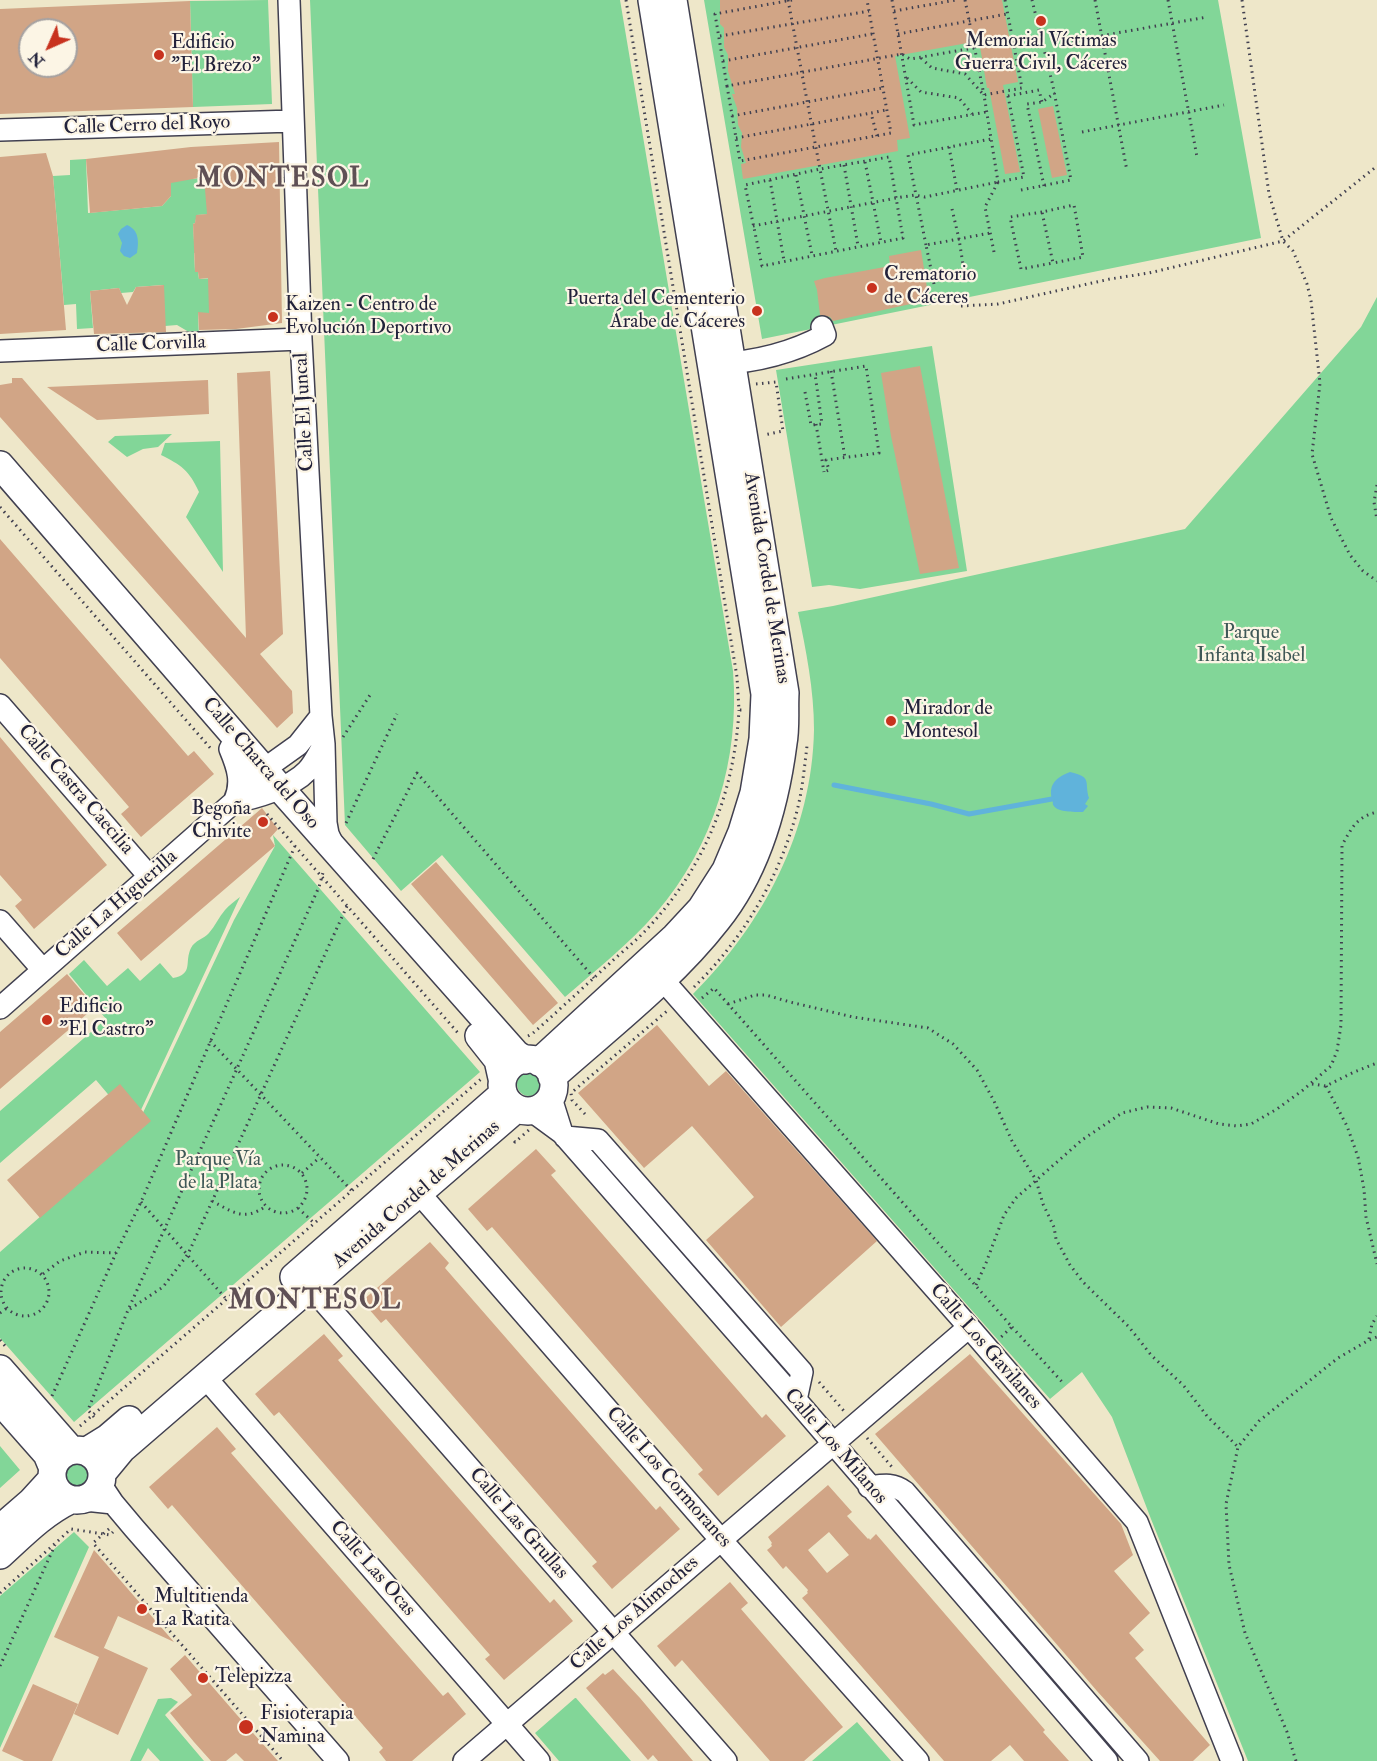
<!DOCTYPE html>
<html>
<head>
<meta charset="utf-8">
<style>
  body { margin:0 }
  #map { position:relative; width:1377px; height:1761px; overflow:hidden; background:#eee7c9; font-family:"IM FELL Double Pica",serif }
  canvas { display:block }
  .north { position:absolute; left:18px; top:18px; width:60px; height:60px; box-sizing:border-box; background:#fcf5e5; border:2px solid #a5a1a1; border-radius:50%; rotate:225deg; font-size:16px; font-weight:700; line-height:24px; text-align:center; color:#22223b }
  .north::after { content:''; display:block; margin:auto; width:21px; height:27px; background:#c8321e; clip-path:polygon(50% 0,100% 100%,50% 72%,0 100%) }
</style>
</head>
<body>
<div id="map">
<canvas width="1377" height="1761"></canvas>
<div class="north">N</div>
</div>
<script>
const g = document.querySelector('canvas').getContext('2d');
g.lineJoin = 'round';
function fill(path, color) {
  g.fillStyle = color;
  g.fill(path, 'evenodd');
}
function strokePath(path, color, width, dash) {
  g.strokeStyle = color;
  g.lineWidth = width;
  g.lineCap = dash ? 'butt' : 'round';
  g.setLineDash(dash || []);
  g.stroke(path);
}
function label(font, color, halo, rows, align = 'center') {
  g.font = font + ' "IM FELL Double Pica",serif';
  g.lineWidth = 4.5;
  g.setLineDash([]);
  g.textBaseline = 'middle';
  g.strokeStyle = halo;
  g.fillStyle = color;
  for (const [text, x, y, turn = 0] of rows) {
    g.save();
    g.translate(x, y);
    g.rotate((+turn || 0) * Math.PI / 180);
    g.textAlign = isNaN(turn) ? turn : align;
    if (halo) g.strokeText(text, 0, 0);
    g.fillText(text, 0, 0);
    g.restore();
  }
}
const green = new Path2D(`
  M268,0L272,104L193,107L190,1Z
  M310,0H620L733,671C740,759 714,846 656,913C629,944 596,970 565,997L442,855L401,891L345,825Z
  M704,0H1218L1261,238L762,339Z
  M86,159L88,213L162,206L171,196L170,176L178,174L193,179L204,177L211,214L197,215L195,223L193,224L194,241L201,253H194L195,271L198,272L199,279L214,278L209,313H198L199,338L177,325L165,326L163,285L136,287L133,292L121,293L119,288L90,291L93,328L77,329L76,304L64,305L53,176L70,175V160Z
  M1377,297V1761H1248L1151,1519L1112,1417L1082,1372L1050,1399L693,994C764,923 812,831 814,730C814,690 806,650 798,612L833,606L1185,529L1361,327Z
  M932,346L967,571L860,589L829,585L812,587L776,370Z
  M172,434L158,447L143,449L127,457L108,442L115,436Z
  M220,441L223,572L186,517L199,492C189,470 181,465 161,455L165,443Z
  M273,835L480,1072L74,1422L0,1338V1252L132,1136L234,920L275,846Z
  M240,897L134,1125L96,1080L0,1163V1111L106,1019L69,974L84,960L107,986L128,968L140,981L160,963L173,978C194,974 184,962 191,948C195,940 204,939 209,933C215,926 219,917 225,910C229,905 235,901 240,897Z
  M517 1084a12 12 0 1 1 24 0a12 12 0 1 1-24 0Z
  M0,1446L20,1470L0,1488Z
  M63 1477a14 14 0 1 1 28 0a14 14 0 1 1-28 0Z
  M74,1532L89,1547L0,1748V1596Z
  M171,1698L178,1702L165,1715L204,1761H160L148,1748L141,1761H130L158,1699Z
  M575,1698H576L631,1761H559L535,1733Z
  M857,1722L891,1761H812Z`);
const water = new Path2D(`
  M127,225C139,230 139,241 137,253L130,258L124,256L120,251L122,243L118,234L121,229Z
  M1070,772C1093,777 1084,782 1089,798L1085,804L1088,806L1083,812C1077,812 1060,812 1056,808C1051,804 1054,804 1052,799C1048,784 1057,777 1070,772Z`);
const stream = new Path2D(`
  M834,785L931,804L969,814L1052,799`);
const building = new Path2D(`
  M720,0H1002L1018,82L1003,85L1020,172L1005,174L989,88H987L979,41L895,56L910,138L897,140L898,151L743,179L741,164L746,163L741,147L742,133L738,125L737,108L732,94H735L728,71V55L724,47V28L720,24Z
  M190,1L193,107L0,114V9ZM30,30H66V66H30Z
  M1053,106L1067,175L1052,178L1038,109Z
  M279,142L282,323L236,329L199,330L198,312L209,313L208,278L199,279L198,272H195L193,224L195,223L196,215L207,214L204,177L171,183V196L162,206L90,213L86,159L191,147Z
  M46,153L53,176L66,330L0,334V157Z
  M921,250L929,300L833,321L830,317L820,315L817,290L814,281L825,278L890,266L889,256Z
  M164,285L166,332L94,334L90,291L119,288L127,305L136,287Z
  M920,366L959,568L920,574L891,436L881,373Z
  M270,371L283,634L260,654L292,691L293,713L277,728L0,417V385L12,383V378H22L246,638L237,373Z
  M208,380L209,414L97,420L47,387Z
  M0,539L188,756L194,751L214,774L141,837L121,814L129,807L0,658Z
  M0,737L107,865L34,929L15,906L22,900L0,875Z
  M262,808L278,829L270,838L275,846L141,961L117,933Z
  M436,862L558,1003L533,1025L411,884Z
  M67,974L95,1007L0,1089V1032Z
  M657,1025L709,1086L726,1071L877,1241L781,1327L706,1240L754,1197L692,1126L644,1168L578,1093Z
  M120,1084L151,1121L40,1218L7,1180Z
  M536,1149L556,1171L551,1175L762,1418L766,1414L786,1436L718,1496L698,1474L703,1470L492,1227L487,1231L468,1209Z
  M430,1242L449,1263L445,1268L656,1510L660,1506L680,1529L612,1589L592,1566L597,1562L386,1319L381,1323L362,1301Z
  M324,1334L343,1356L338,1360L550,1603L554,1599L573,1621L504,1680L485,1659L490,1655L279,1412L274,1416L255,1394Z
  M970,1354L1121,1524L1133,1555L1114,1571L1150,1613L1129,1633L1144,1650L1135,1658L1210,1745L1193,1761H1160L1097,1691L875,1434Z
  M217,1427L236,1449L231,1453L443,1696L448,1692L466,1714L412,1761H386L379,1752L383,1748L172,1505L168,1509L149,1487Z
  M828,1485L852,1512L847,1516L868,1539L869,1538L870,1540L876,1534L1045,1730L1043,1732L1069,1761H1024L1010,1745L991,1761H944L802,1598L808,1593L807,1592L808,1590L786,1566L783,1569L767,1550L772,1546L771,1544L772,1543L768,1537ZM829,1532L849,1555L827,1573L808,1550Z
  M94,1550L174,1642L118,1616L103,1650L104,1648L148,1668L118,1735L74,1714L99,1657L54,1637Z
  M730,1582L748,1603L741,1609L843,1727L804,1761H770L682,1660L675,1667L657,1646Z
  M185,1655L237,1715L278,1761H244L236,1753L226,1761H211L194,1742L170,1713L192,1695L170,1669Z
  M613,1669L640,1698L693,1761H658L653,1755L648,1760L586,1688L603,1673L605,1675Z
  M33,1684L78,1704L52,1761H24L2,1751Z`);
const path = new Path2D(`
  M626,0L737,677L739,710H744
  M788,0L820,169L745,185L762,266L903,238L889,157L820,169L836,251
  M792,0L715,14L727,86L902,54L910,59L974,48
  M892,0L914,125L986,112
  M965,0L984,95
  M1005,0L1022,88L984,95L998,182L1024,177L1008,96
  M1095,0L1127,171
  M1168,0L1197,157
  M1242,0L1269,194L1283,241L1293,251L1307,284L1311,301L1320,383L1312,454L1331,518L1350,555L1363,571L1377,581
  M894,11L956,0
  M898,34L1007,14
  M720,36L869,11
  M1066,42L1207,17
  M921,58L932,68L965,74L982,93
  M723,61L872,34
  M907,78L921,92L959,98L972,114
  M727,86L740,161L891,133L867,0
  M1008,96L1039,90L1042,102
  M732,116L882,88
  M1082,132L1224,105
  M877,136L871,113L886,110
  M736,138L871,113
  M949,147L957,190
  M865,162L881,242
  M844,165L858,246
  M796,175L812,255
  M770,180L784,261
  M1044,186L1027,104L1042,102L1055,93
  M1021,190L1071,180L1053,86L1032,0
  M952,209L959,239L990,233
  M1042,212L1010,217L1021,269L1053,263L1042,212L1074,205L1083,257L1053,263
  M753,226L896,198L915,195L925,197L998,182
  M926,245L908,155L991,139
  M994,252L985,207L998,182
  M934,284L926,245L959,239L965,277
  M961,306L998,304L1110,279L1149,273L1283,241L1377,166
  M831,371L845,458
  M786,379L866,366L879,453L826,460L829,470L824,472
  M756,384L776,382L783,431L764,435
  M805,392L811,425L822,424L815,374
  M816,424L824,472
  M1377,485L1374,502L1377,520
  M0,507L212,750
  M343,737L370,695
  M267,814L458,1033
  M346,823L397,714
  M373,859L417,773L594,978
  M694,987C741,941 777,882 795,818C802,795 804,770 807,746
  M702,998L714,988L1012,1327L1001,1337
  M728,1004L755,995H766L790,1002L853,1017L928,1028L953,1044L977,1070L994,1101L1012,1141L1036,1180L1043,1204L1054,1227L1056,1239L1070,1265L1083,1282L1129,1327L1151,1355L1184,1386L1207,1416L1238,1447
  M528,1036L532,1034C558,1011 584,987 610,963C622,952 636,941 647,929C705,867 734,794 739,710
  M210,1041L352,1191
  M1312,1084L1326,1086L1354,1072L1377,1063
  M1326,1086L1347,1126L1358,1157L1364,1189L1366,1217L1377,1264
  M585,1114L572,1100L571,1093L667,1011
  M514,1141L515,1142L529,1130
  M259 1189a24 24 0 1 1 48 0a24 24 0 1 1-48 0Z
  M302,1173L320,1157
  M212,1201C233,1212 244,1222 266,1206
  M141,1202L227,1300
  M298,1208L314,1223
  M1 1292a24 24 0 1 1 48 0a24 24 0 1 1-48 0Z
  M43,1274L60,1261L85,1252L116,1253
  M976,1285L986,1263L1004,1215L1016,1198L1082,1140L1122,1113L1147,1107L1171,1108L1219,1124L1237,1126L1251,1124L1277,1109L1303,1090L1331,1066L1337,1051L1341,1025L1342,845C1352,828 1356,817 1377,812
  M130,1309L163,1287L188,1254L347,906
  M0,1313L7,1308
  M1012,1327L1064,1384
  M1369,1339L1372,1324L1377,1316
  M0,1340L6,1347
  M819,1382L844,1411
  M52,1396L116,1253L141,1202L295,846
  M94,1417L88,1410L128,1310L319,887L324,869
  M80,1426L481,1079
  M867,1438L892,1467
  M109,1529L93,1543L283,1761
  M0,1593L71,1529L110,1535L113,1532
  M0,1666L55,1545
  M1296,1761L1287,1732L1245,1633L1229,1565L1226,1504L1238,1447L1259,1421L1338,1358L1369,1340L1377,1337`);
const minor = new Path2D(`
  M289,0L301,339L321,716L324,744L326,823L328,834L334,847
  M0,130L293,121
  M0,351L301,339
  M717,364C754,362 792,353 825,335L822,327
  M0,705L149,876
  M252,780L270,765L298,745L321,716
  M234,802C255,798 291,788 307,771C314,764 319,753 324,744
  M0,921L43,970
  M662,979L969,1327L1137,1522L1232,1761
  M0,1008L234,802C243,783 238,768 230,749
  M551,1098L562,1133
  M532,1111L562,1133L796,1400L1107,1761
  M565,1137L598,1140L802,1372L796,1400
  M419,1193L721,1540L918,1761
  M311,1287L726,1761
  M205,1377L539,1761
  M101,1485L113,1503L134,1528L338,1761
  M869,1487C884,1485 893,1483 905,1492L1138,1761
  M85,1500L113,1503
  M464,1761L969,1327`);
const major = new Path2D(`
  M0,465L280,788L516,1054L525,1060
  M479,1036L498,1060L502,1078
  M502 1085a26 26 0 1 1 52 0a26 26 0 1 1-52 0Z
  M539,1062L675,937L701,909L726,870L742,832L754,793L763,739L765,694L652,0
  M552,1077C607,1028 672,978 717,920C757,870 775,805 783,743C786,727 784,709 785,693L673,0
  M294,1277L503,1094
  M0,1369L71,1450
  M0,1401L47,1454L52,1466
  M52 1475a25 25 0 1 1 50 0a25 25 0 1 1-50 0Z
  M87,1451L108,1438L129,1420
  M103,1472L122,1449L516,1109
  M0,1529L31,1502L52,1479
  M0,1555C22,1535 43,1513 70,1500`);
const markers = [
  [1041,21,6,"#c8321e"],
  [159,55,6,"#c8321e"],
  [872,288,6,"#c8321e"],
  [757,311,6,"#c8321e"],
  [273,317,6,"#c8321e"],
  [891,721,6,"#c8321e"],
  [263,822,6,"#c8321e"],
  [47,1020,6,"#c8321e"],
  [142,1609,6,"#c8321e"],
  [203,1678,6,"#c8321e"],
  [246,1727,8,"#c8321e"]
];
const poiNames = [
  ["Memorial Víctimas",1041,42,"center"],
  ["Guerra Civil, Cáceres",1041,65,"center"],
  ["Edificio",171,44],
  ["\"El Brezo\"",171,67],
  ["Crematorio",884,276],
  ["de Cáceres",884,299],
  ["Puerta del Cementerio",745,300,"right"],
  ["Árabe de Cáceres",745,323,"right"],
  ["Kaizen - Centro de",285,306],
  ["Evolución Deportivo",285,329],
  ["Mirador de",903,710],
  ["Montesol",903,733],
  ["Begoña",251,810,"right"],
  ["Chivite",251,833,"right"],
  ["Edificio",59,1008],
  ["\"El Castro\"",59,1031],
  ["Multitienda",154,1598],
  ["La Ratita",154,1621],
  ["Telepizza",215,1678],
  ["Fisioterapia",260,1715],
  ["Namina",260,1738]
];
const streetNames = [
  ["Calle Cerro del Royo",147,126,-2],
  ["Calle Corvilla",151,345,-2],
  ["Calle El Juncal",305,412,-93],
  ["Avenida Cordel de Merinas",766,578,81],
  ["Calle Charca del Oso",260,764,49],
  ["Calle Castra Caecilia",75,790,49],
  ["Calle La Higuerilla",117,905,-41],
  ["Avenida Cordel de Merinas",417,1195,-41],
  ["Calle Los Gavilanes",985,1347,49],
  ["Calle Los Milanos",835,1447,49],
  ["Calle Los Cormoranes",668,1478,49],
  ["Calle Las Grullas",518,1524,49],
  ["Calle Las Ocas",372,1569,49],
  ["Calle Los Alimoches",635,1614,-41]
];
const parkNames = [
  ["Parque",1251,634],
  ["Infanta Isabel",1251,657],
  ["Parque Vía",218,1161],
  ["de la Plata",218,1184]
];
const districtNames = [
  ["MONTESOL",283,180],
  ["MONTESOL",315,1302]
];
fill(green, '#82d698');
fill(water, '#60b3db');
strokePath(stream, '#60b3db', 5);
fill(building, '#d1a586');
strokePath(minor, '#414050', 24);
strokePath(major, '#414050', 30);
strokePath(path, '#414050', 3, [1.5, 4.5]);
strokePath(minor, '#fff', 21);
strokePath(major, '#fff', 27);
for (const [x, y, r, color] of markers) {
  const dot = new Path2D();
  dot.arc(x, y, r, 0, 2 * Math.PI);
  g.fillStyle = color;
  g.fill(dot);
  strokePath(dot, '#fcf5e5', 2);
}
label('20px', '#22223b', '#fcf5e5', poiNames, 'left');
label('20px', '#22223b', '#fcf5e5', streetNames);
label('20px', '#3f5857', '#fcf5e5', parkNames);
g.letterSpacing = '1.5px';
label('bold 26px', '#5f5055', '#fcf5e5', districtNames);
g.letterSpacing = '0px';
</script>
</body>
</html>
